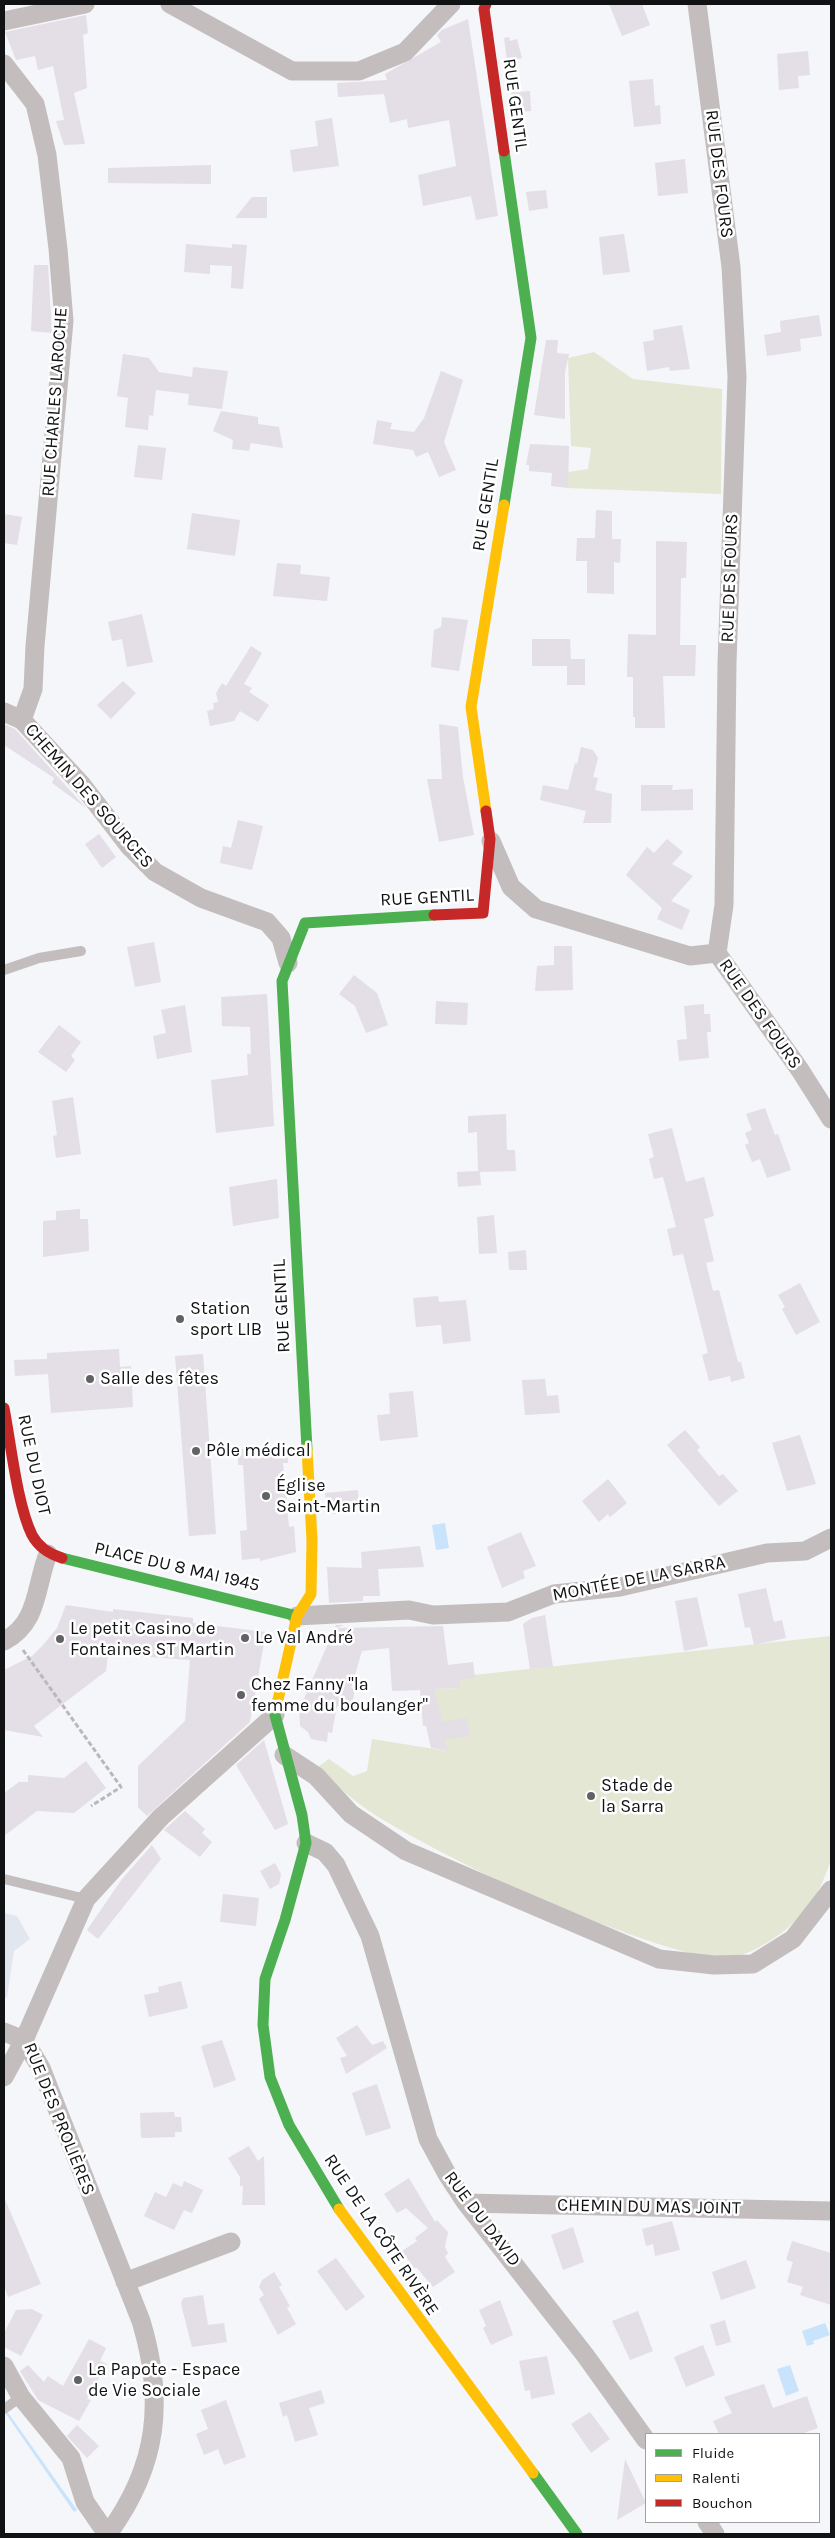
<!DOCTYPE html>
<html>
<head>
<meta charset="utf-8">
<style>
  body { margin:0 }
  #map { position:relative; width:835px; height:2538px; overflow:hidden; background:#f4f6f9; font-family:Karla,sans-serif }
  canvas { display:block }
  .frame { position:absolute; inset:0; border:5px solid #111214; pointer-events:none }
  .legend { position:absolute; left:645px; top:2433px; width:175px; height:90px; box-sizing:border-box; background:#fff; border:1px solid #a0a0a1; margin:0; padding:6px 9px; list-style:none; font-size:15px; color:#111214 }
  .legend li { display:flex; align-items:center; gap:10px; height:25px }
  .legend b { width:25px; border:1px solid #a0a0a1 }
</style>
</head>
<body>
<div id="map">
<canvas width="835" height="2538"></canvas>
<div class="frame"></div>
<ul class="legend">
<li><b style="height:6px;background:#4caf50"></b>Fluide</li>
<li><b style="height:6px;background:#ffc107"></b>Ralenti</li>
<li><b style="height:6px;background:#c62828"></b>Bouchon</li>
</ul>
</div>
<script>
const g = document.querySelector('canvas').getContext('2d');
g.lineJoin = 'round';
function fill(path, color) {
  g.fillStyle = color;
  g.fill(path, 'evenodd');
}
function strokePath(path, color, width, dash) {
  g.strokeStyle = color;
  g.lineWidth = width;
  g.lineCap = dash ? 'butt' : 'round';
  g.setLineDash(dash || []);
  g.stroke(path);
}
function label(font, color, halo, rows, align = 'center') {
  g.font = font + ' Karla,sans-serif';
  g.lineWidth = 5;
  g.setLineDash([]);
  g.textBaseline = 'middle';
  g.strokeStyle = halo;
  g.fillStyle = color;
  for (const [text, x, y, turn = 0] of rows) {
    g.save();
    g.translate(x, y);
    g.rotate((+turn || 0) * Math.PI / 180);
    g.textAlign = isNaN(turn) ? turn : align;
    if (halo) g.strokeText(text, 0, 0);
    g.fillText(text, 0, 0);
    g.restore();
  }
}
const built = new Path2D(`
  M4,1913L17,1916L30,1939L14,1951L7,1997L4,1999Z`);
const green = new Path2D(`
  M594,352L633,379L722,389L721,494L568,488V472L588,469L591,448L571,446L568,358Z
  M831,1636V1861C826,1872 822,1885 816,1895C798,1924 767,1948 733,1958C713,1963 665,1946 646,1940C552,1907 463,1867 378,1817C356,1803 336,1784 315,1769L329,1759L353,1776L367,1771L372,1739L447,1751L435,1689L460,1688V1679L474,1675Z`);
const water = new Path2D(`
  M445,1523L449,1548L436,1550L432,1525Z
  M825,2323L830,2335L813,2341L814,2344L807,2346L802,2331Z
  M790,2365L799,2391L786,2396L777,2369Z
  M4,2407L77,2510L74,2512L4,2411Z`);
const building = new Path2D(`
  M609,4H642L650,25L622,36Z
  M86,15L88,33L83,35L87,88L74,93L85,144L64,145L56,121L64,120L53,66L38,70L35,56L16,60L5,32Z
  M468,19L498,216L476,220L471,196L423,206L418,175L456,166L449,120L408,128L407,119L390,123L384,94L338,97L337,83L387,80L385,74L441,42L437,35L442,30Z
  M509,37L510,41L517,39L522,58L511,61L516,92L530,91L531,111L514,112L504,38Z
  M808,51L810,75L798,76L799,88L779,90L777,54Z
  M653,79L655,106L660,105L661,124L634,127L629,81Z
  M332,118L339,166L293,172L290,150L318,146L315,121Z
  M685,159L688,193L658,196L655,163Z
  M211,165V184L108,183V168Z
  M546,190L548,208L529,211L526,192Z
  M252,197H267V218H235Z
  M624,234L630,272L603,275L599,237Z
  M186,244L232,248V244L247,245L243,289L231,288L232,266L210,265V274L184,272Z
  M34,265H48L52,333L31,331Z
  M819,315L822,336L800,339L801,351L767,356L764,335L781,332L780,321Z
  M682,325L690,369L670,371L669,367L647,371L643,342L654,340L653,330Z
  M546,340H558L557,353L569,354L565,372V419L534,415Z
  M123,354L149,358L159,372L192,377L193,367L228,371L222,409L188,405L189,394L156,390L153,416L149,415L148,430L125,427L128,398L117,396Z
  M441,371L463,380L444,442L456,470L439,477L428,452L416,457L413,450L373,444L377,420L392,423L390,429L414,432L424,418Z
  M221,411L258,417V424L279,427L283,448L251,443L249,451L232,449L233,440L213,431Z
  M530,444L569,446L568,488L551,486L552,473L529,471V465H526Z
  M138,445L166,448L162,480L134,477Z
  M596,510L612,511V539H621L620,563L614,562V594L587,593V561H576L577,538H595Z
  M192,513L240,520L235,556L187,549Z
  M4,514L22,517L17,545L4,543Z
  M656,541L687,542L686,578H681L680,645H696L695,676H663L665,728H635V717H633V677H627L628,634L656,635Z
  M277,563L301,565L300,574L330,577L327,601L273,596Z
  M142,614L153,662L127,667L122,639L112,641L108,622Z
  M442,617L468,620L459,671L431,667L434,630L441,627Z
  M532,639H570L571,659H585V685H567V666H532Z
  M251,646L262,653L244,684L252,688L249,692L269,705L258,722L240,711L234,721L210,726L207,711L214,709L213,703L218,702L216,693L222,683L226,686Z
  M123,681L136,693L111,719L97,705Z
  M4,724L15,729L86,808L52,783L54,778L4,745Z
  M439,724L458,727L463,777L474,835L439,842L427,779H442Z
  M581,747L593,750L598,758L593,777L598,778L595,790L612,794L611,823H583L586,811L540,800L543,785L568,790L575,763L577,764Z
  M641,785H673L672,790L693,789V810L641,811Z
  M238,820L263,826L252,870L220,863L223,846L231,848Z
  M99,834L116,857L102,868L85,844Z
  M667,839L683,852L672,864L693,876L671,901L690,910L682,930L657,919L662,908L626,875L647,847L654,853Z
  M154,942L161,982L135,987L127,947Z
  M554,946H572L573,990L535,991L537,966L554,965Z
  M354,975L377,993L388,1025L366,1033L355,1006L339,994Z
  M267,994L274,1126L216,1133L211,1080L248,1075L247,1054H251L250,1027L222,1026L221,997Z
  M436,1001L468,1003L467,1025L435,1024Z
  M704,1004V1014H710L711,1032H707L709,1058L679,1061L677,1040L687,1039L684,1006Z
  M185,1005L192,1052L157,1059L153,1036L166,1033L161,1010Z
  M59,1025L81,1042L71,1056L75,1060L66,1072L38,1052Z
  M73,1097L81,1154L56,1158L53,1136L57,1135L52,1101Z
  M765,1108L775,1135L778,1134L791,1170L767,1178L760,1159L752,1162L745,1145L749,1143L745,1133L752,1130L746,1114Z
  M506,1114L507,1150H515L516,1171L480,1172L481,1185L458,1187L457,1172L478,1171L477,1132L468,1133V1116Z
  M672,1128L686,1182L704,1177L714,1216L704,1219L714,1261L706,1263L713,1291L719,1290L738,1362H741L745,1378L731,1382L730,1376L709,1381L702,1355L708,1353L683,1254L673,1256L667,1229L676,1227L663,1177L654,1179L649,1159L654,1157L648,1134Z
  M277,1179L279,1218L233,1226L229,1187Z
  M80,1209V1219H88L89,1251L43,1257V1221L56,1220V1211Z
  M494,1215L497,1253L479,1254L477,1217Z
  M526,1250L527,1270H509L508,1252Z
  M800,1283L820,1322L796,1335L782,1309L785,1307L778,1295Z
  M438,1296L439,1302L466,1300L471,1341L443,1344L441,1325L416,1327L413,1298Z
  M119,1349L120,1367L131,1366L133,1407L51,1413L48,1374L15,1376L14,1360L47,1359V1353Z
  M203,1354L216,1534L189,1536L175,1356Z
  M545,1379L547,1396L558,1395L560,1413L525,1415L522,1380Z
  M413,1391L418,1437L380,1441L377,1415L390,1414L389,1393Z
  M685,1430L700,1447L697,1450L719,1476L723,1474L738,1491L719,1506L667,1445Z
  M800,1435L816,1484L787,1491L772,1443Z
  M287,1448L288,1463H283L289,1527L294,1526L296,1552L260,1561V1558L242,1560L240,1531L247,1530L243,1465H238V1449Z
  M608,1479L627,1503L610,1517L608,1514L599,1522L582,1501Z
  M358,1490L359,1512L328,1514L325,1493Z
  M521,1532L536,1566L523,1571L525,1578L502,1588L487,1547Z
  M420,1546L424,1567L378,1569L380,1596H363V1601L329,1603L327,1567L362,1568L361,1552Z
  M766,1588L774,1622L782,1620L786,1638L754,1645L750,1627L745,1628L738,1594Z
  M697,1597L708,1646L684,1651L675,1601Z
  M66,1605L113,1612V1609L193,1618V1623L266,1632L250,1722L147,1816L138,1807V1766L185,1721L190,1660L108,1654L106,1671L34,1726L43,1737L4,1730V1670L32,1656L43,1645L57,1628Z
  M545,1615L553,1667L530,1669L523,1624L532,1618Z
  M336,1625H344L336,1628L443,1626L448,1665L473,1662L475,1678L460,1679V1688L435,1689L442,1722L467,1718L470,1736L445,1739L448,1751L431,1748L426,1726H423L420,1690L392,1691L389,1648L362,1651L351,1688L355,1689L351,1709L337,1706L332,1733L328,1732L327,1742L311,1739L308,1732L300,1726L299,1710Z
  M264,1740L288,1824L275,1830L236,1765Z
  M86,1761L106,1788L74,1813L37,1811L4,1836V1793L19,1782H28V1775L64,1778Z
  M185,1811L205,1829L202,1833L212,1842L200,1857L164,1830Z
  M152,1845L161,1859L98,1939L87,1930L122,1879Z
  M275,1863L281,1874L279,1884L270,1889L260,1871Z
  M223,1894L259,1898L256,1926L220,1922Z
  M181,1981L188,2008L149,2017L144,1995L159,1992L158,1987Z
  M357,2025L372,2045L383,2041L387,2048L346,2074L340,2058L347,2056L336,2038Z
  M222,2040L236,2080L214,2088L201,2046Z
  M377,2084L391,2128L366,2136L352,2093Z
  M174,2112L175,2117H181L182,2132H175V2137L141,2138L140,2113Z
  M249,2146L258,2161L264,2156L265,2205H242L243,2186H240V2177L228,2158Z
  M409,2178L435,2222L437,2220L448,2232L445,2247L448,2253L445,2257L455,2272L433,2287L417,2268H414L402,2251L417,2241L415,2238L428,2228L406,2208L397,2213L384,2194Z
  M184,2181L203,2190L192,2213L184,2210L174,2230L144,2216L155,2192L166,2197L173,2183L182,2187Z
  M4,2197L41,2284L8,2297L4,2286Z
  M672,2221L680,2250L655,2256L653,2244L646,2246L642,2229Z
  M573,2227L584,2262L563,2270L551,2235Z
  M792,2241L831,2253V2305L800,2295L803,2287L787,2282L793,2262L786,2260Z
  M336,2258L365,2297L346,2311L317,2271Z
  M746,2260L756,2288L721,2300L712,2272Z
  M274,2272L282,2285L279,2287L290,2306L287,2308L296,2324L278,2335L259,2299L264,2295L259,2287L262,2280Z
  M203,2295L208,2325L224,2323L227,2342L192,2347L181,2304L183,2298Z
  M500,2300L513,2335L491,2345L483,2328L486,2326L479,2310Z
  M32,2309L43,2315L21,2356L4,2347V2333L16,2310Z
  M638,2311L653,2351L630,2360L612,2321Z
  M725,2320L731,2342L716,2346L710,2325Z
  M89,2339L106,2348L100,2361L107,2364L87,2399L91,2400L79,2421L38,2400L20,2371L28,2365L44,2382L48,2376L63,2386Z
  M703,2345L715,2375L686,2387L674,2357Z
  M547,2356L555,2394L531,2399L530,2390L525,2391L519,2361Z
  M764,2384L773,2408L807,2396L818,2428L801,2434H719L713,2421L732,2413L724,2397Z
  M321,2390L325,2403L309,2408L318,2435L295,2442L287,2415L283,2417L279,2403Z
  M226,2400L246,2457L224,2465L218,2449L204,2455L196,2434L208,2429L201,2410Z
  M590,2412L610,2439L591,2453L571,2424Z
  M77,2425L99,2446L87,2458L67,2436Z
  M625,2459L646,2503L617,2520Z`);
const path = new Path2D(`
  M23,1650L121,1787L91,1806`);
const lane = new Path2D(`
  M4,970L39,958L81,951
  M4,1879L86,1899
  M4,2409L21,2397`);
const street = new Path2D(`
  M170,4L292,71H359L405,52L451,4
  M697,4L731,267L737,377L727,663L724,905L717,953L800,1070L831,1119
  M4,21L85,4
  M4,64L35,104L47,155L58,249L64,321L35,646L33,689L22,720
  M4,712L22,720L82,785L129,846L155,872L201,898L267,922L281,938L288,963
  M491,841L511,887L536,909L690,956L717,953
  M297,1616L409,1610L433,1615L508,1612L554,1594L620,1587L767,1553L805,1551L831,1538
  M4,1641C39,1623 35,1587 48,1554
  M284,1755L316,1776L351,1814L406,1851L659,1959L714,1965L753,1964L793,1939L831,1890
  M306,1843L325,1852L336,1865L370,1936L428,2139L447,2174L466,2203L585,2355L646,2440
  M4,2032L24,2040
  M24,2040L41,2068L50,2091L141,2321C165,2401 158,2466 108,2534
  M4,2077L24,2040L86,1899L161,1817L275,1715
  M466,2203L831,2211
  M125,2282L231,2242
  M4,2366L21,2397L71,2458L85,2502L107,2534
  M707,2522L715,2534`);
const fast = new Path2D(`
  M504,505L531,338L504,151
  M307,1449L282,981L305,923L434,915
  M62,1558L297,1616
  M278,1700L275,1715L302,1815L306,1843L285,1920L265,1979L263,2025L270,2077L289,2125L339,2209
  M533,2473L577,2534`);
const slow = new Path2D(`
  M486,811L471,707L504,505
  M278,1700L297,1616L311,1594L312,1540L307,1449
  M339,2209L533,2473`);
const jam = new Path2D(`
  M486,4L484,9L504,151
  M434,915L483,913L490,839L486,811
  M4,1408C11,1444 17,1504 32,1535C39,1548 49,1554 62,1558`);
const markers = [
  [180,1319,5,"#606264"],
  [90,1379,5,"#606264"],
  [196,1451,5,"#606264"],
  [266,1496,5,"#606264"],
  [245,1638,5,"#606264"],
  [60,1639,5,"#606264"],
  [241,1695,5,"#606264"],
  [591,1796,5,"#606264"],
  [78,2380,5,"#606264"]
];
const streetNames = [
  ["RUE GENTIL",515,105,82],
  ["RUE DES FOURS",719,174,83],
  ["RUE CHARLES LAROCHE",55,402,-86],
  ["RUE GENTIL",486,505,-81],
  ["RUE DES FOURS",730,578,-88],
  ["CHEMIN DES SOURCES",89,796,49],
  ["RUE GENTIL",427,898,-3],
  ["RUE DES FOURS",760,1014,55],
  ["RUE GENTIL",282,1306,-93],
  ["RUE DU DIOT",34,1465,78],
  ["PLACE DU 8 MAI 1945",177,1567,13],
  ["MONTÉE DE LA SARRA",639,1579,-11],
  ["RUE DES PROLIÈRES",59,2119,68],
  ["CHEMIN DU MAS JOINT",649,2207,1],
  ["RUE DU DAVID",482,2219,53],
  ["RUE DE LA CÔTE RIVÈRE",381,2235,56]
];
const poiNames = [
  ["Station",190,1309],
  ["sport LIB",190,1330],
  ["Salle des fêtes",100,1379],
  ["Pôle médical",206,1451],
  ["Église",276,1486],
  ["Saint-Martin",276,1507],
  ["Le petit Casino de",70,1629],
  ["Fontaines ST Martin",70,1650],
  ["Le Val André",255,1638],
  ["Chez Fanny \"la",251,1685],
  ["femme du boulanger\"",251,1706],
  ["Stade de",601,1786],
  ["la Sarra",601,1807],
  ["La Papote - Espace",88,2370],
  ["de Vie Sociale",88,2391]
];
fill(built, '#e2e6ee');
fill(green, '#e4e7d4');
fill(water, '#c9e3fc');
fill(building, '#e4dee6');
strokePath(path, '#bbb8b9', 3, [5, 2.5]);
strokePath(lane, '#c4bdbe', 10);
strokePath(street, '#c4bdbe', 19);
strokePath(fast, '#4caf50', 11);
strokePath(slow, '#ffc107', 11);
strokePath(jam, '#c62828', 11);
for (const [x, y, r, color] of markers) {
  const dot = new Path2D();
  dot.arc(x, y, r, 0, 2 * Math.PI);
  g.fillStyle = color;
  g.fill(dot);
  strokePath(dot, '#fff', 2);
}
label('18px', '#111214', '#fff', streetNames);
label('18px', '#111214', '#fff', poiNames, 'left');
</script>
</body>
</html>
